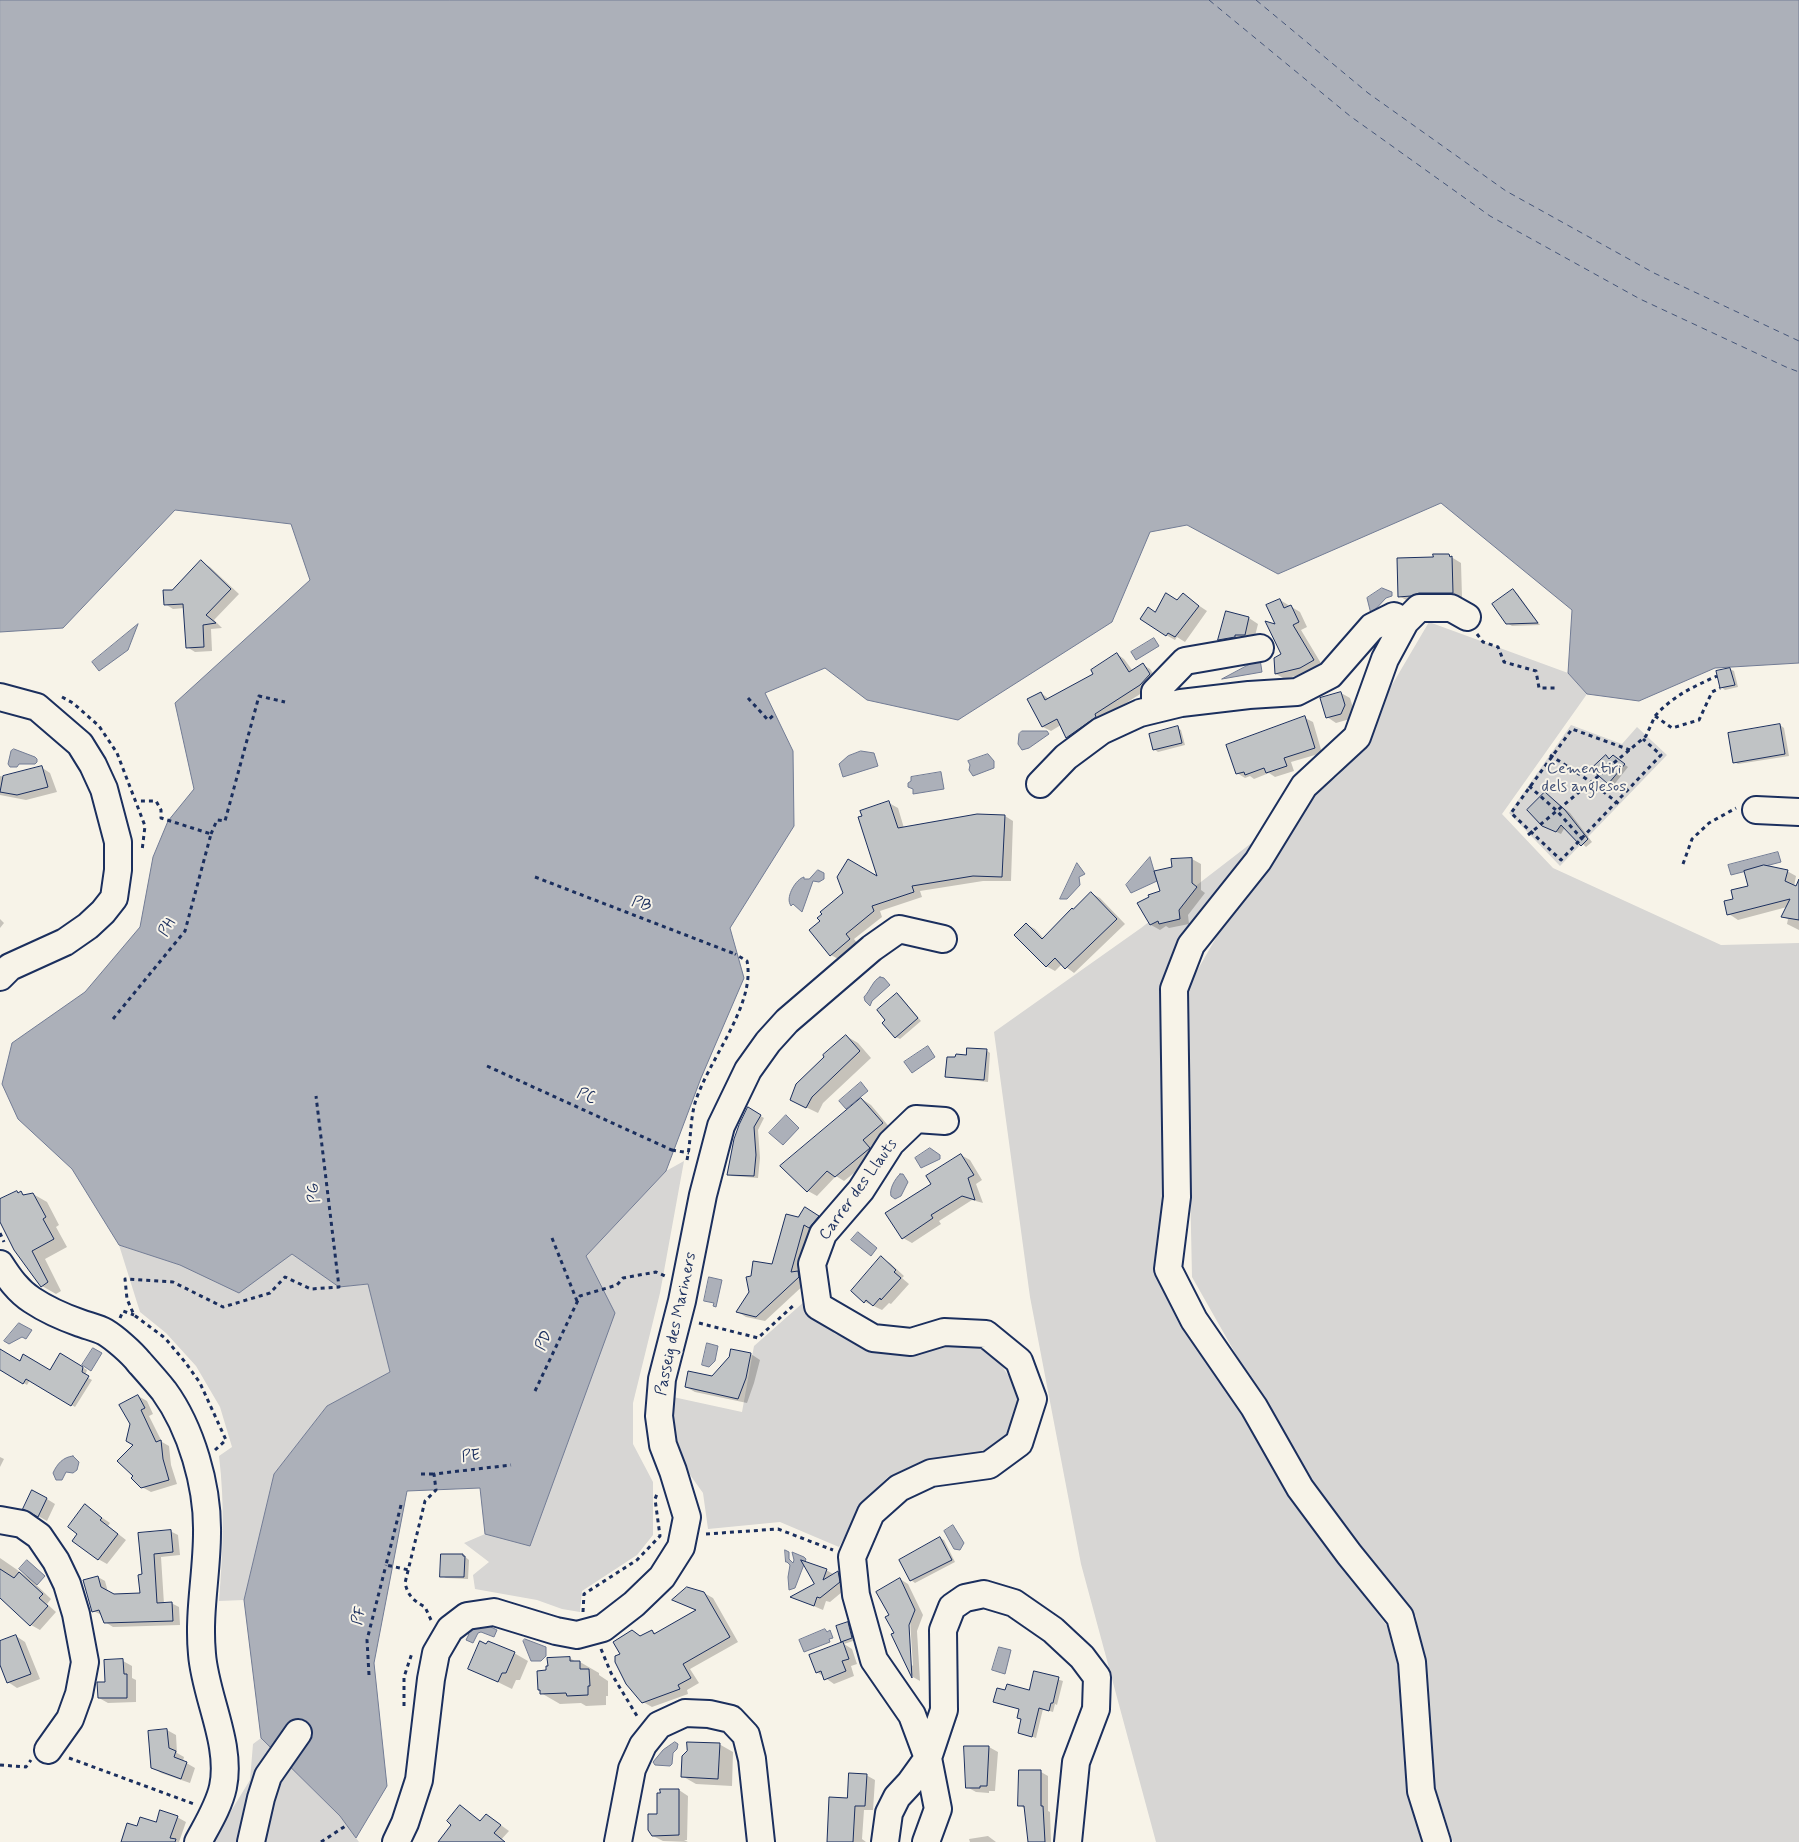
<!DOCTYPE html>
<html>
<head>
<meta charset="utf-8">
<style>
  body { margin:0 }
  canvas { display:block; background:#f7f3e8 }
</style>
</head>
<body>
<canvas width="1799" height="1842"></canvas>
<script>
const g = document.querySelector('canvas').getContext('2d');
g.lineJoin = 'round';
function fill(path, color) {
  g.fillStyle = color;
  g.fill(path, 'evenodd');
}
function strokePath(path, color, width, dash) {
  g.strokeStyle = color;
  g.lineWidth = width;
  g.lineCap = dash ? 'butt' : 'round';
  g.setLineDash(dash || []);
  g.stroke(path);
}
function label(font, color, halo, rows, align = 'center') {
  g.font = font + ' Mynerve,sans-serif';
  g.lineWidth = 4;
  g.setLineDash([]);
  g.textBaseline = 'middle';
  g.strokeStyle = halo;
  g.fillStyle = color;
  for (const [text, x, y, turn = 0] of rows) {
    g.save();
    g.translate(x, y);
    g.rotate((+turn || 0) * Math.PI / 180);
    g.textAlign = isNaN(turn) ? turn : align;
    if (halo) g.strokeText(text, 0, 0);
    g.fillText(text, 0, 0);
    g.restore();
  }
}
const green = new Path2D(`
  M1429,622L1568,673L1587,694L1502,814L1553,868L1721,945L1799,943V1842H1453L1435,1788L1416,1616L1310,1485L1192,1277L1186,990L1286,816L1339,775Z
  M1571,725L1622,744L1637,727L1667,755L1560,866L1509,813Z
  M1258,838L1183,938L1166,1205L1159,1275L1293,1491L1346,1572L1387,1626L1400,1674L1429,1842H1156L1081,1564L1030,1297L994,1032L1141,928Z
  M684,1161L660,1293L633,1403V1444L653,1482V1535L637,1555L582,1591L580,1612L562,1609L537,1600L475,1589L473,1575L489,1562L464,1543L485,1534L530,1545L614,1313L586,1256L666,1171Z
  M119,1245L180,1265L292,1254L339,1287L368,1284L390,1372L327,1406L274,1474L244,1600L219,1601C223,1552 225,1505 219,1456L232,1447L220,1407L196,1366L166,1333L140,1312Z
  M805,1301L835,1334L881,1349L934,1348L972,1340L998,1360L1017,1389V1421L1004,1444L980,1461H922L888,1477L864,1500L839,1547L780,1522L708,1529L703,1493L683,1465L670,1441L673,1397L742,1412L754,1346Z
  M261,1738L340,1816L359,1842H212L250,1780L253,1744Z`);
const water = new Path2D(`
  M0,0H1799V663L1715,668L1639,701L1587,694L1568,673L1572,610L1441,503L1278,574L1187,525L1150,532L1112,622L958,720L867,700L825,668L765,693L793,751L794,826L730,928L744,978L701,1078L666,1171L586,1256L615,1313L530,1546L485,1534L480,1488L407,1491L374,1663L387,1786L356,1838L340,1816L261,1738L244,1600L274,1474L327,1406L390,1372L368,1284L339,1287L292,1254L239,1293L180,1265L119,1245L72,1169L18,1119L2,1084L12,1043L85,992L140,927L153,857L168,821L194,789L175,703L310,580L291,524L175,510L63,628L0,632Z
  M1382,588L1392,592V596L1386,598L1371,614L1367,598Z
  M138,624L128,650L99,671L92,662Z
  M1154,638L1159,646L1136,660L1131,652Z
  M1260,659L1262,672L1222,679Z
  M1022,731H1047L1049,734L1029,748L1022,750L1018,744L1019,734Z
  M14,749L35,757L37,759V762L35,764H19L17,767H10L8,764L11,751Z
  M861,751L874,753L878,766L843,777L839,764L848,756Z
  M988,754L994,761V768L973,776L969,770L970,765L968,761Z
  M941,772L944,789L913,794V789L908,787V783L911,781V777Z
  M1778,852L1781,862L1731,875L1728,865Z
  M1150,857L1157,881L1131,893L1126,885Z
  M1077,863L1085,874L1079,877L1080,885L1067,899H1060Z
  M818,870L824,873V879L819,882L813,881L802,912L793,904L791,906L790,904C786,896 796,879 804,877V879H809Z
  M880,977L884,978L890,985L872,1001L870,1006L865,1001L864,997C870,991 873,980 880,977Z
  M928,1046L935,1057L912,1073L904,1062Z
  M861,1082L868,1091L846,1109L839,1101Z
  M786,1115L799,1128L783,1145L769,1133Z
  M930,1148L940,1155V1159L921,1168L915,1158Z
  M900,1174H903L908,1182L901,1196L895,1199L891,1196C889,1189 895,1179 900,1174Z
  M858,1232L877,1248L871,1256L851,1240Z
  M709,1277L722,1280L716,1307L713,1306L714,1303L704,1301Z
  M19,1323L32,1330L26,1339L22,1337L9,1344L4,1341Z
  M707,1343L718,1346L715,1361L709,1367L702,1365Z
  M93,1348L102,1353L91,1371L82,1365Z
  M73,1456L79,1462L77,1470L73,1473L66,1472L62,1480H56L53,1473C57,1464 63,1457 73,1456Z
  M953,1525L964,1543L960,1550L954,1549L944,1531Z
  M785,1550L789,1552V1559L793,1563L794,1560L792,1552L804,1557L806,1559L795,1588L789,1590L788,1577L790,1565L787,1562H786Z
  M27,1560L45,1576L37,1585L19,1569Z
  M491,1625V1627L497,1630L494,1637L481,1632L478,1633L473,1643L466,1640L469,1634L467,1633L470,1626Z
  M825,1629L827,1632L830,1630L833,1638L829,1639L830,1642L804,1652L799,1640Z
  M525,1639L546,1647V1656L541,1661H531L523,1641Z
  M999,1647L1011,1650L1005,1674L992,1670Z
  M675,1742L678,1744L677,1749L673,1753L672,1764L670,1766L655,1765L653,1762L663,1750Z`);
const shadow = new Path2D(`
  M1448,555L1461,563L1462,597H1429L1408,601L1399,596L1434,558Z
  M201,562L210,567L239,594L214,620L222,628L211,629L212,651L195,652L187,647L185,608L173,609L165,604L172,591Z
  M1513,591L1517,593L1540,625L1512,626L1507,623Z
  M1183,595L1207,611L1185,642L1177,637L1175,640L1166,635L1156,613L1178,601Z
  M1280,600L1300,612L1307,627L1301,630L1322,665L1309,672L1285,679L1276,674L1283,654L1277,626Z
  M1226,613L1249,618L1258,624L1254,640L1228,644L1220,639Z
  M1117,654L1124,659L1133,671L1143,665L1150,669L1157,679L1148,689L1101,719L1074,741L1067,737L1061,725L1051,731L1043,727L1029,700L1041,693L1049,699L1095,675Z
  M1730,669L1734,671L1738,687L1725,690L1721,687Z
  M1341,693L1350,698L1354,711L1350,719L1336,723L1327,717Z
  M1305,718L1313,722L1322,753L1291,762L1294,771L1275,777L1269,773L1254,779L1250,776L1245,778L1237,773Z
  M1780,725L1784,728L1789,756L1738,764L1734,762Z
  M1177,728L1181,730L1185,745L1158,752L1154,749Z
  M1606,757L1610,759H1617L1628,767L1613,786L1593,769Z
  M41,767L50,773L57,792L26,800L0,795V776L5,777Z
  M1549,796L1570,813L1592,842L1586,847L1565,827L1561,834L1548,828Z
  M889,803L898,808L904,828L1005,816L1013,821L1011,881H983L920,891L922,897L880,911L882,917L854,939L858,944L840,960L831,955L879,879Z
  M1192,859L1201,864V890L1205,893L1188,915L1189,924L1169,928L1166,926L1160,930L1151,925L1138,903L1161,892L1174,868L1173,860Z
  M1787,871L1796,876L1794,887L1796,888L1799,882V930L1787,924L1788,919L1783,917L1787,907L1738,920L1729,914L1735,900L1749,887Z
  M1091,893L1100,898L1125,924L1074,973L1062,964L1055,971L1046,966L1026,924L1035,929L1044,939Z
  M0,919L4,923L0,928Z
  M897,995L901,997L921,1021L900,1039L896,1037Z
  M846,1036L858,1043L871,1058L823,1103L818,1113L791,1100Z
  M986,1050L990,1053L988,1082L950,1078L946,1076L956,1059Z
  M862,1099L871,1105L891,1129L871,1146L878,1154L844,1181L836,1176L817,1196L808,1191L781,1166Z
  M748,1109L764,1118L758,1130L760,1158L758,1178L732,1176L728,1174Z
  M961,1155L970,1160L982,1180L976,1184L983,1203L972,1200L939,1221L941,1224L912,1243L903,1238L932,1184Z
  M17,1192L26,1195L33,1194L47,1202L59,1225L56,1227L67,1247L45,1259L61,1291L56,1294L42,1286L0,1217V1201Z
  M805,1209L827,1222L807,1282L765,1321L746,1317L738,1312L773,1265Z
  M881,1258L890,1263L904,1276L902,1278L909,1284L891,1304L889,1303L882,1310L865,1302L853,1291Z
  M0,1350L21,1362L50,1371L60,1354L87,1370L85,1376L92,1380L75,1407L30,1380L27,1385L0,1369Z
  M732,1350L751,1354L760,1360L754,1383L747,1403L695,1392L686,1387L712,1377L730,1358Z
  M138,1396L147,1401L153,1414L149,1416L162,1442L169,1446L171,1465L177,1484L151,1492L142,1487Z
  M0,1457L4,1459L0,1467Z
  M47,1499L55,1504L47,1521L24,1508Z
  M85,1506L110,1523L108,1526L126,1540L107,1564L98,1559Z
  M170,1531L178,1535L180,1555L161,1557L164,1604L171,1603L179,1607L180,1625L113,1627L105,1622L102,1615L93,1611L98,1577L105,1581L108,1592L114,1595H141L143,1576L139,1534Z
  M940,1538L944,1540L955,1562L915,1583L911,1580Z
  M463,1555L469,1560L468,1579L446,1578L442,1576Z
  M0,1558L29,1578L51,1599L47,1604L56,1612L40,1630L31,1625L0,1596Z
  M826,1570L835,1575L838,1573L847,1578L848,1587L830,1602L826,1601L823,1610L792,1597L816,1585Z
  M900,1579L908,1584L923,1615L917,1631L920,1681L913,1677L893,1635L895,1634L891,1616ZM908,1620H910L913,1666L910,1663Z
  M704,1593L713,1598L738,1642L690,1669L699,1683L687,1690L688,1694L652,1707L643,1702L641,1637L652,1631L657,1634L697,1611L674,1600Z
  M848,1623L852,1625L856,1640L844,1644L852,1649L857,1664L851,1666L854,1676L834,1684L817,1672L810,1655L845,1643L842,1641Z
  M16,1636L25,1642L40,1679L17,1688L8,1682L0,1661V1643Z
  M514,1653L528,1661L520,1680H516L512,1689L469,1668Z
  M570,1658L576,1662H580L599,1673V1675L608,1681V1696H606V1705L586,1706L581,1703L560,1704L541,1693L547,1671Z
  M123,1661L132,1666V1678L136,1680V1702L108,1703L99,1698L106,1684Z
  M1034,1672L1063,1681L1057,1705L1055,1704L1053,1712L1043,1709L1036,1738L1019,1732L1022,1719L1020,1709L995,1702L1006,1691H1029Z
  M167,1730L176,1735L177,1753L184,1757L183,1761L195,1768L190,1783L161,1773L152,1767Z
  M719,1744L733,1752L732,1786L696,1784L682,1776Z
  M989,1747L998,1752L995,1791H989V1793L976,1792L967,1787Z
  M1041,1772L1048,1776V1811L1050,1812L1051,1842H1029L1025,1809L1020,1805Z
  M866,1775L875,1780L873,1810H864L862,1839L866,1842H828L849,1799Z
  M679,1790L688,1796L687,1840H684L688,1842L663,1841L653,1836Z
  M460,1806L481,1822L487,1815L509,1831L499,1842H439L453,1825Z
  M177,1817L186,1822L179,1842H128L138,1828Z
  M988,1836L996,1842H970L969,1839Z`);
const ferry = new Path2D(`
  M1209,0L1350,116L1490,216L1640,299L1786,367L1799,372
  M1256,0L1368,93L1506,191L1654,273L1799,341`);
const building = new Path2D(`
  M1433,554H1449L1450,557L1452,556L1453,593H1419L1411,596L1398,597L1397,558L1433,557Z
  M201,560L231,589L206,615L216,623L203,625L204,647L186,648L183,604L164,605L163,590H172Z
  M1513,589L1538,623L1506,624L1492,604Z
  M1166,593L1177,600L1183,593L1199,606L1175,637L1168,633L1166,636L1140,619L1148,607L1155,612Z
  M1280,599L1284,608L1291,605L1299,622L1293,625L1314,660L1300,668L1275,674L1274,658L1281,654L1265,621L1275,624L1266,605Z
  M1226,611L1249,617L1245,635H1235V637L1218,640Z
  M1117,653L1129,672L1143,663L1150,674L1140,685L1095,714L1096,717L1066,738L1057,719L1042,727L1027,699L1041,692L1045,700L1093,674L1091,670Z
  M1730,668L1735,685L1720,688L1716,671Z
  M1341,692L1345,705L1341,714L1326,718L1320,698Z
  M1305,716L1315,748L1284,758L1287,766L1266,773L1264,768L1245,775L1244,772L1236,774L1226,745Z
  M1780,724L1785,754L1733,763L1728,733Z
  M1178,726L1182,743L1153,750L1149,734Z
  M1606,755L1609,759L1613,755L1625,764L1608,784L1591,769Z
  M42,766L48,787L17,795L0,792L3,776Z
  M1545,792L1565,810L1588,839L1581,846L1561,825L1556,832L1542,826L1527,810Z
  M889,801L898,828L977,814L1005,815L1002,877L973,876L912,886L914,892L872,906L874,911L846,934L850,939L830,956L809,930L820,921L817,918L822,914L820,912L843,893L837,877L848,859L877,876L858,817L862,816L860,811Z
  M1192,858V883L1197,887L1179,910L1180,919L1159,924L1158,921L1150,925L1137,903L1149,897L1148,895L1160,891L1154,871L1172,867L1171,859Z
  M1764,865L1788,870L1785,881L1796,886L1799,879V920L1781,917L1790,899L1727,915L1724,901L1733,899L1731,890L1748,886L1744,871Z
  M1091,892L1117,919L1065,969L1055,958L1046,967L1014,935L1026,923L1042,939L1072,908L1073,909Z
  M897,993L918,1018L895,1038L882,1023L885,1020L877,1010Z
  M846,1035L860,1051L812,1097L806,1108L790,1100L796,1084L824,1057L823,1055Z
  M967,1048L987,1049L984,1080L945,1077L947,1057H955L956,1054L966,1055Z
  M861,1098L883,1123L863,1140L870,1148L835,1177L827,1171L807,1192L780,1166Z
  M748,1107L761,1115L754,1127L756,1155L754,1176L727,1175L734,1139L739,1125Z
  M961,1154L974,1175L968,1178L975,1200L962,1196L931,1215L933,1218L902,1239L885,1213L931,1184L926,1176Z
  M17,1191L18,1193L21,1191L23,1195L33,1193L46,1217L43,1219L54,1239L32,1251L48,1282L41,1287L14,1250L0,1222V1199Z
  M805,1207L819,1216L809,1228L804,1225L791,1272L798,1271L799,1277L756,1317L736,1312L749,1292L746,1277L751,1276L753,1261L772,1264L786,1214L798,1217Z
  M881,1256L896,1270L894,1272L901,1278L881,1300L880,1298L873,1306L866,1300L864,1303L851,1291Z
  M0,1349L20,1361L23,1354L50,1370L60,1353L83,1367L82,1372L89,1376L71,1406L26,1379L23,1384L0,1370Z
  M731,1349L751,1353L746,1378L738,1399L685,1387L688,1371L712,1376L729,1357Z
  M138,1395L145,1408L141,1410L156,1442L161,1440L163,1459L169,1480L141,1488L131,1478L133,1476L117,1461L133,1445L126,1441L130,1424L119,1405Z
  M32,1490L47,1498L38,1517L23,1509Z
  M85,1504L102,1518L100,1520L118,1534L98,1560L72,1541L77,1534L68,1527Z
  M171,1530L173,1552L154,1554L157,1603L172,1602L173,1621L104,1623L99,1610L92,1612L83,1580L98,1576L101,1587L114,1594L140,1593L138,1575L142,1574L138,1533Z
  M940,1537L952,1560L910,1581L899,1560Z
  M441,1554H463V1556H465L464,1577H440Z
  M801,1560L827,1569L823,1580L838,1571L840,1582L820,1598L817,1597L814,1606L790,1597L814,1584Z
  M0,1569L14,1578L19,1572L43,1594L39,1598L48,1606L30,1626L0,1598Z
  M900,1578L915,1610L909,1625L912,1678L891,1634L894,1633L885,1617L889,1615L876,1592Z
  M687,1587L704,1592L730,1637L683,1664L691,1678L678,1685L680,1689L642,1703L626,1684L615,1662V1656L620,1654L613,1642L632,1630L640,1636L652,1630L654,1634L696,1610L672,1600Z
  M848,1622L852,1638L841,1642L836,1626Z
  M16,1635L31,1674L7,1683L0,1665V1641Z
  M480,1641L486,1644L488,1641L515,1652L506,1673H502L498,1682L468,1669Z
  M843,1642L849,1659L842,1661L846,1671L824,1680L821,1671L816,1673L809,1655Z
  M570,1657V1661H580V1669H589L590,1686H588V1695L567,1696L566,1693L540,1694V1690H538L537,1671L546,1670V1666H548L547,1658Z
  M123,1659L124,1674H127V1698H98L97,1682H105L104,1660Z
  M1034,1671L1059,1677L1053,1703H1051L1049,1711L1039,1708L1032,1737L1018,1733L1021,1719L1017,1718L1019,1709L993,1702L997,1688L1005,1690L1007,1684L1029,1690Z
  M167,1729L169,1748L176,1751L174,1757L187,1762L181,1779L151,1768L148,1731Z
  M687,1742L720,1743L718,1779L681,1777L682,1756L687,1751Z
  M964,1746H989L987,1786H980V1788H966Z
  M1019,1770H1041V1806H1043L1045,1842H1028L1024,1806H1018Z
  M849,1773L867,1774L865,1806H855L853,1842H827L829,1797L847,1798Z
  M660,1789H679V1835L652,1836L648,1830V1814H657V1793H660Z
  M460,1805L480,1821L486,1814L501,1825L494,1833L505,1842H438L451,1825L447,1821Z
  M160,1810L178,1816L170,1838L176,1839L175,1842H121L127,1823L137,1826L140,1817L156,1822Z`);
const path = new Path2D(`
  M1477,634L1483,642L1498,647L1504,662L1536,671L1539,688H1558
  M62,697L73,703L99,726L117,753L145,826L142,851
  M748,698L768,720L775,714
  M1655,716C1674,695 1693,687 1717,676
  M1630,750L1572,729L1511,813L1561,860L1661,755L1643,739
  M1550,755L1591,782L1619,804
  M1529,786L1557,811L1583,840
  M211,834L217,820L225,821L259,696L285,702
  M1528,835L1646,736L1655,716L1672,728L1699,720L1712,692L1720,688
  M1683,864L1692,839L1709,823L1736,808
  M535,877L735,954
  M113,1019L185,931L211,834L161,818V810L156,801H137
  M487,1066L674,1151
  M672,1150L689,1153
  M687,1160C691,1141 690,1121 695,1103C708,1060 756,1005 747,961L735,954
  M0,1233L4,1242
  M552,1238L577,1301
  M120,1318L123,1311L134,1315
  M699,1323L758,1338L795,1304
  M535,1391L580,1296L617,1285L623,1278L656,1272L665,1276
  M215,1450L226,1440L200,1383L185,1362L165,1338L134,1315L127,1299L125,1279L173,1282L223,1307L270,1293L285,1277L311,1289L339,1287L316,1096
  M421,1474H434
  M401,1505L386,1565L409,1570
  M706,1534L778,1529L833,1550
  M583,1612L584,1594L637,1560L660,1536L655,1499L657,1494
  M431,1620L425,1607C414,1601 408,1596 405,1583L425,1501L436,1490L434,1474L511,1465
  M601,1649L611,1673L637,1716
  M369,1675L367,1640L386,1565
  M404,1706V1677L412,1653
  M69,1758L194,1804
  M0,1765L26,1767L31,1760
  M321,1842L347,1825`);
const minor = new Path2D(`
  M0,697L37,707L80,744L93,765L104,789L118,842V870L114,898L103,912L88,926L65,942L10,967L0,977
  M1155,709V692L1185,661L1260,648
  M1040,784L1066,757L1101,731L1140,713L1181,703L1249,695L1297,692L1330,675L1372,627L1394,616L1405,622
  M1756,810L1799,812
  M0,1264C9,1278 18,1291 32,1300C47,1310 63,1317 80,1323C88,1326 98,1328 105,1332C115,1338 132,1353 139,1362C147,1371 156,1381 164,1391C191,1428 208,1486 207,1533C207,1573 198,1613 202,1654C205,1696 232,1744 223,1787C219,1806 207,1825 198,1842
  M0,1520L22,1524L39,1536L56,1561L67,1584L76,1614L85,1662L79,1694L70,1719L48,1750
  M251,1842L261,1798L268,1776L298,1733
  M396,1842L405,1823L419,1780L431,1679L436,1653L450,1629L467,1616L494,1612L556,1631L577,1635L603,1628L634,1604L662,1577L681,1547L687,1517L673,1471L663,1445L659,1416L662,1379L682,1301L703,1195L721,1126L748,1070L768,1042L787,1021L872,948L899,929L943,939
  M618,1842L632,1769L643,1745L659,1725L685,1713L709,1714L731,1719L746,1735L752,1759L761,1842
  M885,1842L889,1813L897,1797L910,1783L928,1758L944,1710L943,1630L952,1607L965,1598L984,1594L1014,1603L1053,1630L1082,1657L1097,1677L1096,1709L1076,1762L1068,1842
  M926,1842L938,1809L928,1758L912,1715L874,1660L856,1595L852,1557L871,1513L899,1488L931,1473L989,1465L1019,1443L1033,1399L1019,1361L986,1334L944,1332L911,1342L873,1338L818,1306L812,1264L823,1234L861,1190L891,1143L916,1119L945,1121
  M1437,1842L1421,1791L1412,1662L1400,1617L1349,1554L1300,1488L1254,1407L1194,1320L1168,1269L1177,1197L1174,989L1191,945L1258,861L1304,786L1357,737L1385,659L1405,622L1419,608H1451L1467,617`);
const parkNames = [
  ["Cementiri",1584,770],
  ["dels anglesos",1584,788]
];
const streetNames = [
  ["PB",641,905,21],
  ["PH",168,928,-58],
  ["PC",586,1097,24],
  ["Carrer des Llauts",859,1190,-54],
  ["PG",315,1193,-97],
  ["Passeig des Mariners",677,1324,-78],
  ["PD",545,1341,-65],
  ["PE",471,1457,-6],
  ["PF",360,1616,-76]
];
fill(green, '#d7d6d4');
fill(water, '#acb0b9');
strokePath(water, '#727c95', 1);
fill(shadow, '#0003');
strokePath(ferry, '#465679', 1, [6, 5]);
fill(building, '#c0c3c5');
strokePath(building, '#1b2f5e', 1);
strokePath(minor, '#1b2f5e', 30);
strokePath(path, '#1b2f5e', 3, [4, 4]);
strokePath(minor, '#f7f3e8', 26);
label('16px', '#415076', '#f7f3e8', parkNames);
label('16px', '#1b2f5e', '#f7f3e8', streetNames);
</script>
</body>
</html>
